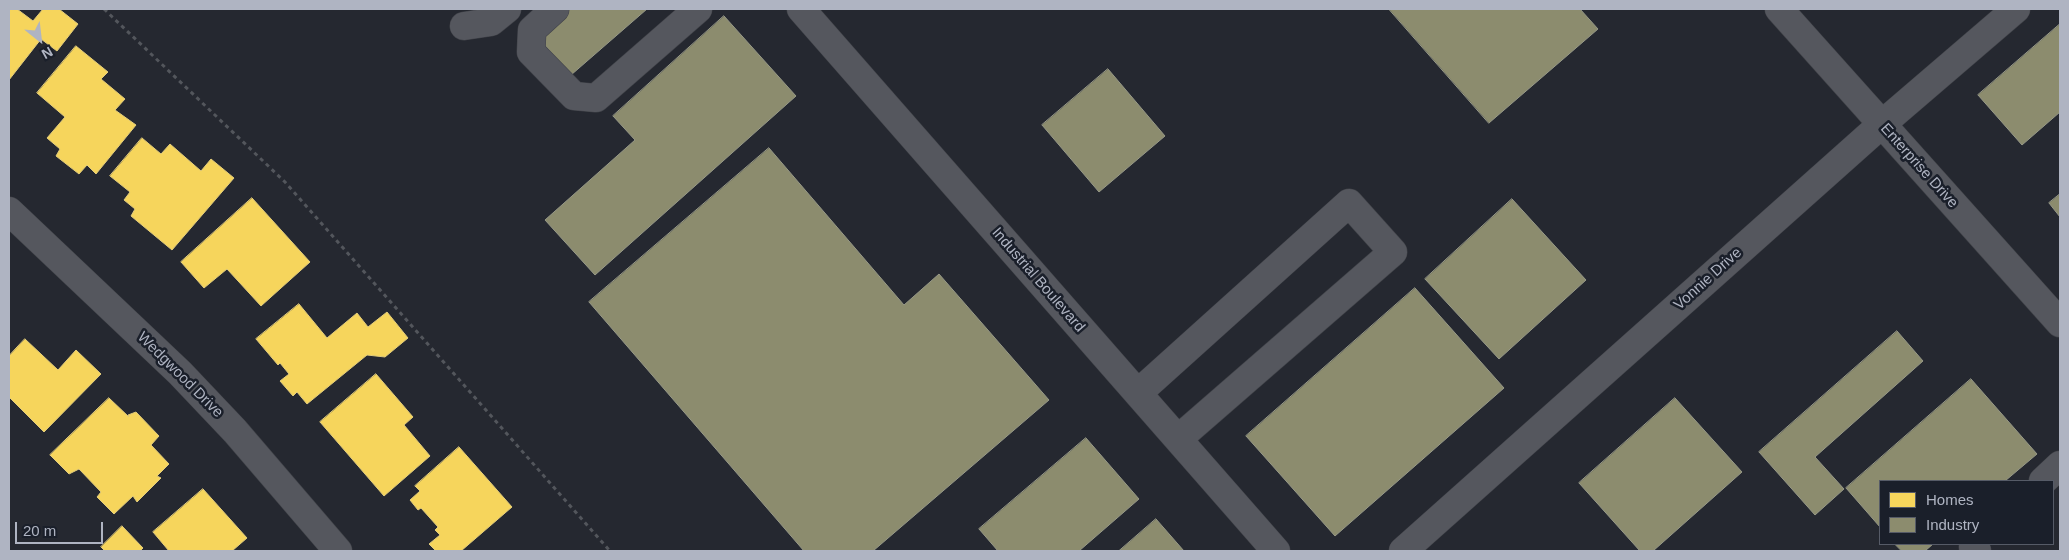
<!DOCTYPE html>
<html>
<head>
<meta charset="utf-8">
<style>
  body { margin:0 }
  #map { position:relative; width:2069px; height:560px; overflow:hidden; background:#252830; font-family:Helvetica,sans-serif }
  canvas { display:block }
  .frame { position:absolute; inset:0; border:10px solid #afb4c2; pointer-events:none }
  .legend { position:absolute; left:1879px; top:480px; width:175px; height:65px; box-sizing:border-box; background:#1a1f2a; border:1px solid #565b67; margin:0; padding:6px 9px; list-style:none; font-size:15px; color:#afb4c2 }
  .legend li { display:flex; align-items:center; gap:10px; height:25px }
  .legend b { width:25px; border:1px solid #565b67 }
  .north { position:absolute; left:15px; top:15px; width:50px; height:50px; -webkit-text-stroke:4px #1a1f2a; paint-order:stroke; rotate:151deg; font-size:14px; font-weight:700; line-height:20px; text-align:center; color:#afb4c2 }
  .north::after { content:''; display:block; margin:auto; width:18px; height:22px; background:#afb4c2; clip-path:polygon(50% 0,100% 100%,50% 72%,0 100%) }
  .scale { position:absolute; left:15px; top:522px; width:88px; height:22px; box-sizing:border-box; border:2px solid #afb4c2; border-top:0; padding-left:6px; font-size:15px; line-height:18px; white-space:nowrap; color:#afb4c2; -webkit-text-stroke:4px #1a1f2a; paint-order:stroke }
</style>
</head>
<body>
<div id="map">
<canvas width="2069" height="560"></canvas>
<div class="frame"></div>
<ul class="legend">
<li><b style="height:14px;background:#f6d55c"></b>Homes</li>
<li><b style="height:14px;background:#8c8c6e"></b>Industry</li>
</ul>
<div class="north">N</div>
<div class="scale">20 m</div>
</div>
<script>
const g = document.querySelector('canvas').getContext('2d');
g.lineJoin = 'round';
function fill(path, color) {
  g.fillStyle = color;
  g.fill(path, 'evenodd');
}
function strokePath(path, color, width, dash) {
  g.strokeStyle = color;
  g.lineWidth = width;
  g.lineCap = dash ? 'butt' : 'round';
  g.setLineDash(dash || []);
  g.stroke(path);
}
function label(font, color, halo, rows, align = 'center') {
  g.font = font + ' Helvetica,sans-serif';
  g.lineWidth = 5;
  g.setLineDash([]);
  g.textBaseline = 'middle';
  g.strokeStyle = halo;
  g.fillStyle = color;
  for (const [text, x, y, turn = 0] of rows) {
    g.save();
    g.translate(x, y);
    g.rotate((+turn || 0) * Math.PI / 180);
    g.textAlign = isNaN(turn) ? turn : align;
    if (halo) g.strokeText(text, 0, 0);
    g.fillText(text, 0, 0);
    g.restore();
  }
}
const homes = new Path2D(`
  M9,9H17L33,21L43,9H59L78,24L57,51L41,39L9,80Z
  M76,46L108,72L101,79L125,99L115,110L136,125L96,174L87,165L79,174L56,156L60,149L47,138L65,117L37,93Z
  M142,138L161,154L170,144L201,171L211,159L234,178L172,250L131,216L135,209L124,200L130,192L110,176Z
  M252,198L310,262L261,306L227,269L204,288L181,262Z
  M299,304L327,338L357,313L368,327L387,312L408,338L385,357L367,355L307,404L297,392L293,396L280,381L289,374L280,363L278,365L256,339Z
  M25,339L58,370L76,350L101,374L44,432L9,397V356Z
  M376,374L413,417L404,425L430,456L384,496L320,422Z
  M109,398L129,417L128,415L136,412L159,436L151,445L169,464L157,476L161,478L137,502L133,496L114,514L97,497L101,492L79,469L69,474L50,455Z
  M459,447L512,507L461,551H436L429,544L440,535L435,530L438,527L421,508L418,510L410,500L420,491L415,486Z
  M203,489L247,538L232,551H169L153,532Z
  M122,526L143,548L140,551H105L101,547Z`);
const industry = new Path2D(`
  M563,9H647L571,75L535,34Z
  M1389,9H1580L1598,29L1489,123Z
  M724,16L796,96L595,275L545,220L635,140L613,116Z
  M2060,24V112L2022,145L1978,95Z
  M1108,69L1165,136L1099,192L1042,125Z
  M769,148L904,305L939,274L1049,400L873,551H804L589,302Z
  M2060,194V217L2049,203Z
  M1512,199L1586,280L1499,359L1425,279Z
  M1415,288L1504,388L1335,536L1246,436Z
  M1897,331L1923,361L1815,457L1844,489L1815,515L1759,452Z
  M1971,379L2037,454L2005,481H1880V527L1846,488Z
  M1675,398L1742,472L1653,551H1640L1579,483Z
  M1086,438L1139,499L1079,551H998L979,529Z
  M1156,519L1184,551H1119Z
  M1895,544H1933L1925,551H1902Z`);
const path = new Path2D(`
  M104,9L285,182L610,551`);
const minor = new Path2D(`
  M555,9L532,30L531,52L574,96L596,98L698,9
  M801,9L1276,551
  M1779,9L2060,323
  M464,26L491,22L507,9
  M9,211L180,373L235,431L338,551
  M1138,393L1349,203L1393,252L1178,439
  M2043,481L2060,465
  M1976,544L1973,547L1977,551
  M1403,551L1882,124L2016,9`);
const streetNames = [
  ["Enterprise Drive",1919,166,48],
  ["Vonnie Drive",1708,279,-42],
  ["Industrial Boulevard",1038,280,49],
  ["Wedgwood Drive",180,375,45]
];
fill(homes, '#f6d55c');
strokePath(homes, '#e1cb7b', 1);
fill(industry, '#8c8c6e');
strokePath(industry, '#969887', 1);
strokePath(minor, '#414349', 29);
strokePath(path, '#53565c', 3, [4, 4]);
strokePath(minor, '#55575e', 28);
label('15px', '#afb4c2', '#1a1f2a', streetNames);
</script>
</body>
</html>
